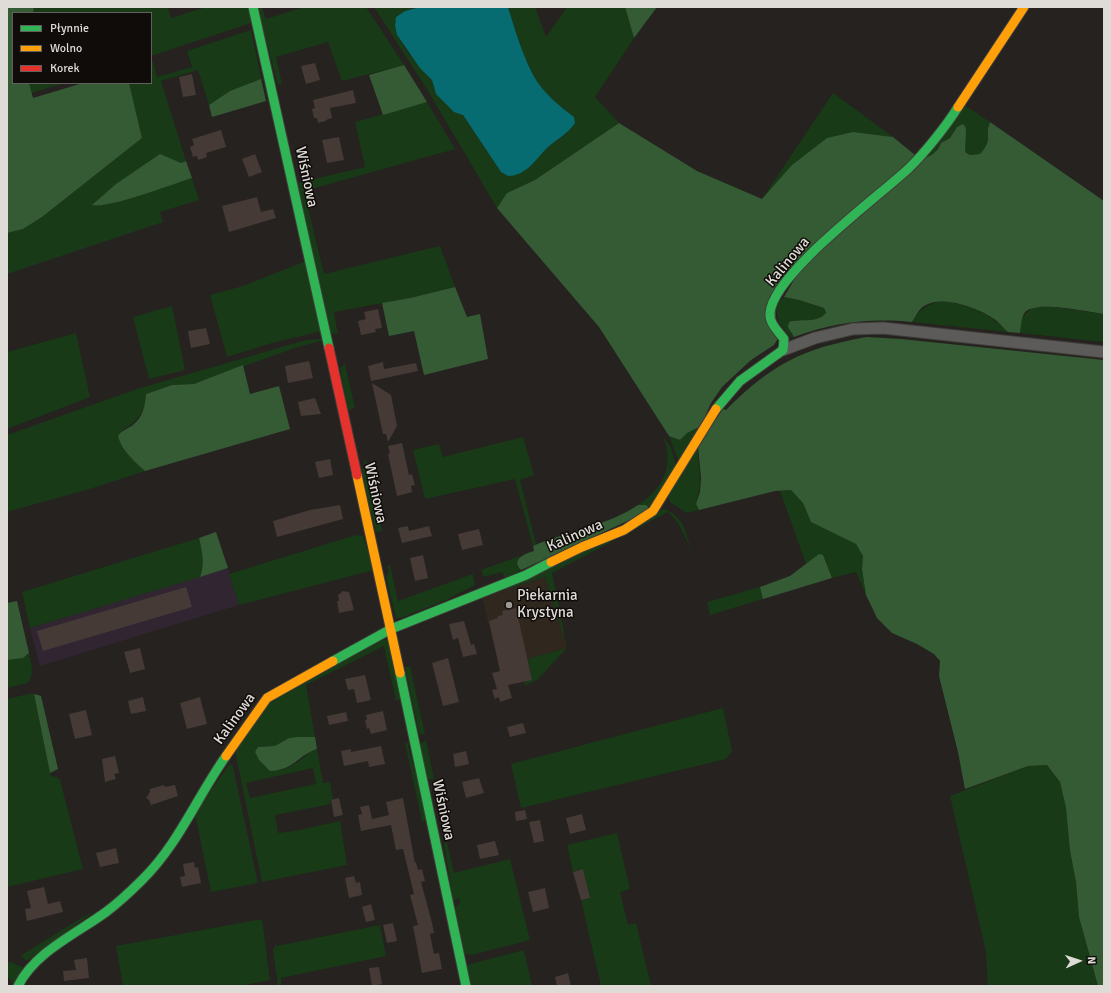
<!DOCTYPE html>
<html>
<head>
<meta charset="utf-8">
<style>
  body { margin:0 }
  #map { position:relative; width:1111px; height:993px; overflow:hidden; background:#25221f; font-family:Signika,sans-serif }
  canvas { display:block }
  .frame { position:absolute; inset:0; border:8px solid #dfdcd7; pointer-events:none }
  .legend { position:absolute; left:12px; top:12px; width:140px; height:72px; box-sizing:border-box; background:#0f0c0a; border:1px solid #625f5c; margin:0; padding:5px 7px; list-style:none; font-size:12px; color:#dfdcd7 }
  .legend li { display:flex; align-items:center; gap:8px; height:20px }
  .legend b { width:20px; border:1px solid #625f5c }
  .north { position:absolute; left:1059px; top:941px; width:40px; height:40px; -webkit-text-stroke:3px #0f0c0a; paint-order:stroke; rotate:87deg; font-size:11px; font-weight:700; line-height:16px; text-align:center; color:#dfdcd7 }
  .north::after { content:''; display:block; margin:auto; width:14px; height:18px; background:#dfdcd7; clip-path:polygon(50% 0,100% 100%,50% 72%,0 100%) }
</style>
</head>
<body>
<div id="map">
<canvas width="1111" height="993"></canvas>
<div class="frame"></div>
<ul class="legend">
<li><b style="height:5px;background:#30b455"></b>Płynnie</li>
<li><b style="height:5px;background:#ff9f0a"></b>Wolno</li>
<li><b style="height:5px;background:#e5322d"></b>Korek</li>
</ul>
<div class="north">N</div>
</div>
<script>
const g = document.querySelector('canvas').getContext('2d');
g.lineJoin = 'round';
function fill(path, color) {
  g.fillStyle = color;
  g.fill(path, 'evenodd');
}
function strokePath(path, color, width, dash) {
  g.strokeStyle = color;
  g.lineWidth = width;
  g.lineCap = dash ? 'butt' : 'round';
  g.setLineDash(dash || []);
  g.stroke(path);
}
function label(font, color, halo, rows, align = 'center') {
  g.font = font + ' Signika,sans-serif';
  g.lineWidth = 3;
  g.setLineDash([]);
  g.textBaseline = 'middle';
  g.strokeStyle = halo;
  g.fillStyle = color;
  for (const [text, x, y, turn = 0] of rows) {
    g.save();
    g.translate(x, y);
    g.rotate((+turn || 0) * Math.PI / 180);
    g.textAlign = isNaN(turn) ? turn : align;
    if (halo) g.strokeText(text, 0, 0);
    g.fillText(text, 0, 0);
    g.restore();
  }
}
const built = new Path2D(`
  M545,577L567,648L528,659L532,680L518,683L513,663L499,666L482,597Z`);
const industrial = new Path2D(`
  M228,568L239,605L40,666L30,628Z`);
const green = new Path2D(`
  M34,7H168L171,18L206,7H250L251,23L151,56V13H33Z
  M257,7H262L266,19L304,7H366L404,65L342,81L328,42L276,57L282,84L278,85Z
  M374,7H420L405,11L396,17L395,27L397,35L406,50L432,80L436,94L463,115L501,172L508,176C530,170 532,163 547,148C561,135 568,138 574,117C561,107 547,97 538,83C525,63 515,30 508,7H535L546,37L567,7H625L634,38L595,97L619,123L535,180L507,193L497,208L428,91Z
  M251,30L266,101L230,91L209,105L198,70L161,81L186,161L92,205C105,209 174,183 192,178L199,200L160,212L163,222L7,274V233L23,229L42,217L142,138L129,83H151V62L153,61L157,77L192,67L187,51Z
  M29,83H65L31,93Z
  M833,93L893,137L853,132L762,199Z
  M427,102L455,149L304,191L324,274L440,246L455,287L410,298L334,312L338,334L330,333L297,183L365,167L355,122Z
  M963,104L990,122C984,137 994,139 980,154L970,155L965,152L957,127L950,138L941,143C937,154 928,157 918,161Z
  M306,261L322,331L272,343L227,357L210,295L243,286Z
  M784,297L799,300L824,308L826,313C818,322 806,321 795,320L791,334L794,337H790L779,323L775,305Z
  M941,301C968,304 988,312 1008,332L912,322C920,309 926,305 941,301Z
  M172,306L185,370L149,379L133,317Z
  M1034,307H1053L1104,314V342L1020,333C1021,319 1022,315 1034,307Z
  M76,333L90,397L7,429V352Z
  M317,339L324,340L295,348L194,384L172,385L146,394C145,412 138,422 122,430L127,454L145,471L93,488L7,512V435L137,389L306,340Z
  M345,364L355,408L348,410L340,368Z
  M701,426L680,465L669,436L680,440L687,433Z
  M662,434L671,448L677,468L647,512L646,505H638C665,487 675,464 662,434Z
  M523,437L534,475L520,480L536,544L533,546L515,479L425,499L413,450L439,444L443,457Z
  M698,445C698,467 703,483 696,504L699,510L687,513L670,502L668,496Z
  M367,461L382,531L376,532L361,469L365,468L364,462Z
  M791,490L803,503L811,522L856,544L863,556L862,569L866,595L856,572L832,578L823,556L815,558L806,564L780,491Z
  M664,509C684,516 687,534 691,552C686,537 680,523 668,512L552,573L567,648L538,679L525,686L524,682L532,679L528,659L567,648L545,577L498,592Z
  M356,535L363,536L374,570L239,605L229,574Z
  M199,538C202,552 205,563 200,577L30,628L22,592Z
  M520,556L517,561L521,570L505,579L502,572L484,577L481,570Z
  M390,565L398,601L473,574L475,585L446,600L401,618H396L386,576L389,573L387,566Z
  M760,587L763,599L710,615L707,602Z
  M382,639L389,640L391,643L403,698L396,701L384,646L306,685L315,737L289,738L275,746L258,747L255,752C262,770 276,775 293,765C302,761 307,752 317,749L323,783L330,782L333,800H330L331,804L275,815L278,833L295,831L340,821L347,865L262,882L236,756C233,740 263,709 274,698ZM313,768L316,784L250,798L246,783Z
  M29,653C31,665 35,673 28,683L7,688V660L23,658Z
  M410,666L425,735L419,734L405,667Z
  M28,694H34L50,773L51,776L57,777L60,780L83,869L7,887V699Z
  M723,708L732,751L726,759L521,808L511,764Z
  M426,740L434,779H427L420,744Z
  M407,742L428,819L422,822L405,743Z
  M230,763L233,767L258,883L211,892L195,814Z
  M1047,765L1060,782L1066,808L1070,851L1076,882L1079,917L1098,986H988L986,952L950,796L1028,766Z
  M617,833L630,889L620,892L628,925L636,923L651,986H601L581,900L590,898L583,869L573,872L567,845Z
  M447,842L454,873L510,859L530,940L472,955L465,954L455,907L460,903L459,899L453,900L444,844Z
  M93,912L27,961L20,956L86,915Z
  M262,919L270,980L240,986H123L116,946Z
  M380,925L386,956L281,978V986H278L273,950L276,944L277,946Z
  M524,950L532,986H472L467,965Z
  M11,962L24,968L15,986L7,976V963Z`);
const forest = new Path2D(`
  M7,7H34L33,13H13V83H29L33,98L83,83H129L142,138L42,217L23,229L7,233Z
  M625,7H657L634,38Z
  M404,65L427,102L383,115L369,75Z
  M261,79L266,101L212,117L209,105L230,91Z
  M990,122L1104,201V314C1088,312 1037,300 1025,312C1021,318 1021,327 1020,333L1008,332C1003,328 999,322 994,319C979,308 943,295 926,305C919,308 916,316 912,322C869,318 835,322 794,337L788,327L789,322C801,318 816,324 826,313L824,308L799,300L784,297L801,268L918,161C928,157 937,154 941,143L950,138L957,127L963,124L966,128L965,152L970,155L980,154C994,139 984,137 990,122Z
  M619,123L697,171L762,199L792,165L827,138L853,132L893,137L915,155L775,291L777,340L774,345L751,360L722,387L711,403L701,426L687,433L680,440L669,436L599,327L497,208L507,193L535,180Z
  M160,154L181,163L186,161L192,178C173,184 108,209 92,205L116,184Z
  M455,287L467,317L480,314L488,359L424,375L414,331L389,336L382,303L410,298Z
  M866,337L901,339L1104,360V986H1098L1079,917L1076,882L1070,851L1066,808L1060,782L1047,765L1028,766L965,789L958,752L939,676L940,661L934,654L917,644L892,633L877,618L866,595L862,569L863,556L856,544L811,522L803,503L791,490L775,491L699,510L696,504L700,492L701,478L698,445L723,409L726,410C773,363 802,349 866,337Z
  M243,365L250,394L279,386L290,429L145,471C134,461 122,451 118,436C122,430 127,429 133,425C143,417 145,406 146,394L172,385L194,384Z
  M638,505H646L648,507L647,512L521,570C511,559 524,554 534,551L533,546C567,531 607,526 638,505Z
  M216,532L228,568L200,577C205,563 202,552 199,538Z
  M819,554L823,555L832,578L763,599L760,587L790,576Z
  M17,601L29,653L23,658L7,660V603Z
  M34,694L41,696L58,769L50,773Z
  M298,737H315L317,749C298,755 295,770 270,771L259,760L255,752L258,747L275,746L289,738Z`);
const water = new Path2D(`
  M420,7H508C515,30 525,63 538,83C548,97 561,107 574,117L575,123C568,134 557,139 547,148C536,159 526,176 508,176L501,172L463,115L454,112L436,94L432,80L420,68L397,35L395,26L396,17L405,11Z`);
const building = new Path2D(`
  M315,63L320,80L306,84L301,66Z
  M192,74L196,95L183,97L179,77Z
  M353,90L356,103L330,108L332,118L326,120V121L318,123L317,118H314L312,109L315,108L313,100Z
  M221,130L226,147L206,153L207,157L198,160L197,156L193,157L190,147L194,145L192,139Z
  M339,137L344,160L327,163L322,140Z
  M255,154L262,172L249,177L242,159Z
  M257,197L261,212L273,209L276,218L229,232L222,206Z
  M378,309L382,328L375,329L376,332L361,335L358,321L366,319L364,312Z
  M206,328L210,344L191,348L188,331Z
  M309,361L313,378L288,383L285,366Z
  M383,362L384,369L416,363L418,371L371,381L368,366Z
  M372,383L391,395L397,426L388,442L386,434H383Z
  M315,398L321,414L301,416L298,402Z
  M402,443L409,475L412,474L415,485L411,486L412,492L397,496L388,454L390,453L388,446Z
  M330,459L333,475L319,478L315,462Z
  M340,505L343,519L277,537L273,521L310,510Z
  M408,526L409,531L429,526L432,536L402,543L398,528Z
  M479,529L483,545L462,550L458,534Z
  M423,555L428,578L415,581L410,558Z
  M186,587L192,607L43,651L37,631Z
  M343,591L349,592L354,610L339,613L337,601H339L338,595Z
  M516,608L532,680L508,685L512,698L500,702L499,697L495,699L492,690L497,689L492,673L500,671L489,621L498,618V616L503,615L502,611Z
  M464,621L471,645L474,644L477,654L463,657L458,638L453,640L449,624Z
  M140,648L145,669L130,673L124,652Z
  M448,658L459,702L443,706L432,663Z
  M365,675L371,700L357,703L354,689L348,690L345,679Z
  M143,697L146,711L131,714L128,701Z
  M200,697L207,724L187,729L180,703Z
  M86,710L92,735L75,739L69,714Z
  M383,711L387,730L371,734L369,728L367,729L365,720H367L366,715Z
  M346,712L348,721L329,725L327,716Z
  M523,723L526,733L510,737L507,727Z
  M381,746L385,764L369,767L368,761L344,766L341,751L351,749V752Z
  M466,751L469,764L455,767L453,754Z
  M115,756L119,773L114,774L116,779L105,782L102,759Z
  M479,778L484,793L466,798L462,782Z
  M164,785L165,787L175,785L178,796L151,805L149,800L146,798L150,792V789Z
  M339,798L343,815L334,817L331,800Z
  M403,798L415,863L416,862L418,870L422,869L425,881L421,882L432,923L434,933L430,934L434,954L439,953L442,969L422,973L413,926L418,925L410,895L414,894L403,849L396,850L391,825L361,831L358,815L362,814L360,807L369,805L372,819L389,815L386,802Z
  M525,810L527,819L516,821L515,812Z
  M582,814L586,830L570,834L566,818Z
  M540,820L544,841L534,843L529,822Z
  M495,841L499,855L480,859L477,845Z
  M116,848L119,863L100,867L96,853Z
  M194,862L195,868L198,867L201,883L182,887L180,877L185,876L183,864Z
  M583,869L590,898L581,900L573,872Z
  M354,876L356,883L360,882L362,895L349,898L345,878Z
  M44,887L48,904L60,901L63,912L27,921L25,909L31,908L27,891Z
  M545,888L549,908L533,912L528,892Z
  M371,904L375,920L366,922L362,907Z
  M393,923L397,941L387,943L383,925Z
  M87,958L89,978L64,981L63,971L76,970L74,960Z
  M379,967L382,984L372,986L369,968Z
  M568,973L571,986H557L555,977Z`);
const street = new Path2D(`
  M783,350L815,338L853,329L883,328L1104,352`);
const fast = new Path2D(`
  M253,7L329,348
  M716,409L740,381L783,350L784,339C778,331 769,323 770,313C773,274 878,197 908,169C923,155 947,125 958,107
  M333,661L391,629L526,575L551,562
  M400,673L466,986
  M18,986C35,952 76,934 106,912C118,903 131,891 142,880C178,845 197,797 226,756`);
const slow = new Path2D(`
  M958,107L1024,7
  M357,475L400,673
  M551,562L582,547L624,530L653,511L716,409
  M226,756L267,698L333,661`);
const jam = new Path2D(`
  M329,348L357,475`);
const markers = [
  [509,605,4,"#9e9b97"]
];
const streetNames = [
  ["Wiśniowa",306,177,78],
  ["Kalinowa",788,262,-50],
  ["Wiśniowa",375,493,78],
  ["Kalinowa",575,536,-24],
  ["Kalinowa",235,719,-54],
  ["Wiśniowa",443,810,78]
];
const poiNames = [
  ["Piekarnia",517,596],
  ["Krystyna",517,613]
];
fill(built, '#30281e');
fill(industrial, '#302531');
fill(green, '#183a17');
fill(forest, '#355b35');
fill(water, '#076b72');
fill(building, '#453a36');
strokePath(street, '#403e3a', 13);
strokePath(fast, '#403e3a', 11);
strokePath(slow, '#403e3a', 11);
strokePath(jam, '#403e3a', 11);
strokePath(street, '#5d5b59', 11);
strokePath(fast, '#30b455', 9);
strokePath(slow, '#ff9f0a', 9);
strokePath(jam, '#e5322d', 9);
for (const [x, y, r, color] of markers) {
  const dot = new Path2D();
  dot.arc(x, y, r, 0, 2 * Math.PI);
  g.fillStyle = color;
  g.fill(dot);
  strokePath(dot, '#0f0c0a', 1.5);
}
label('15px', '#dfdcd7', '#0f0c0a', streetNames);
label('15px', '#dfdcd7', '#0f0c0a', poiNames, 'left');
</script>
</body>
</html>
